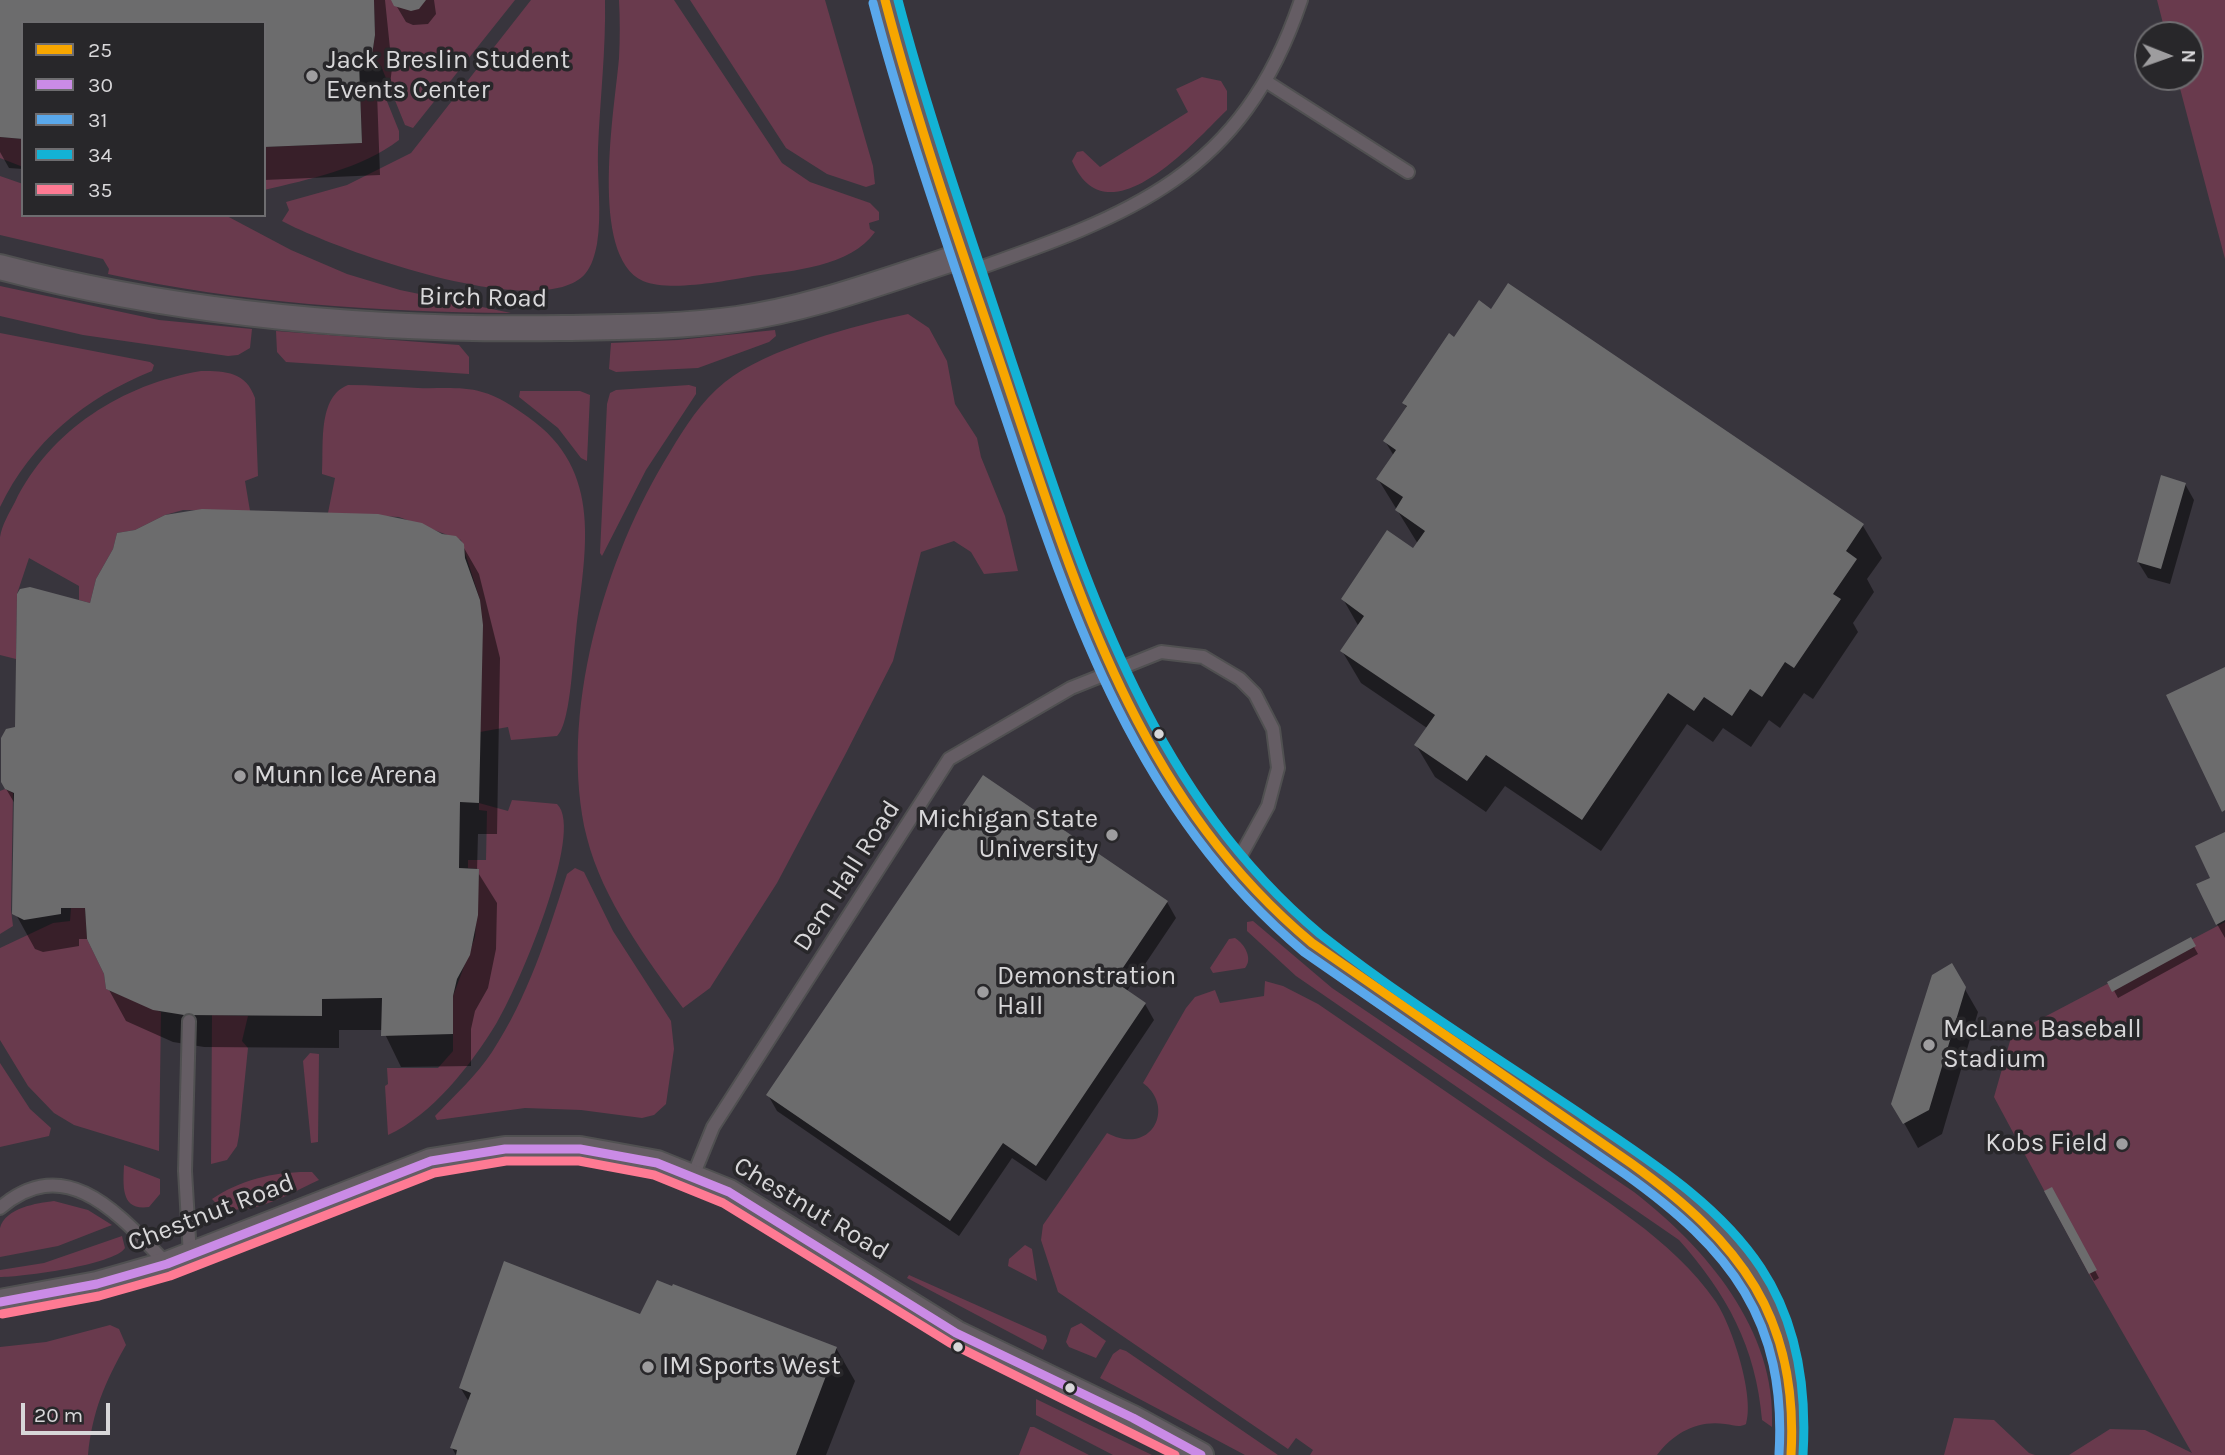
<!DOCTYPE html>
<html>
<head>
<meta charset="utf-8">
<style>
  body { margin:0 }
  #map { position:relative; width:2225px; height:1455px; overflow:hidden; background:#323233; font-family:Karla,sans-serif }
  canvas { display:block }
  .legend { position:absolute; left:21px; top:21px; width:245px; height:196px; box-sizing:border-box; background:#28272a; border:2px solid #6e6d70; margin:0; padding:9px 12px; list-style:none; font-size:21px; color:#d8d7d9 }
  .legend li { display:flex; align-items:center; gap:14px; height:35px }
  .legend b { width:35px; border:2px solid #6e6d70 }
  .north { position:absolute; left:2134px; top:21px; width:70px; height:70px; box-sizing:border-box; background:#28272a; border:2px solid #6e6d70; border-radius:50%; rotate:91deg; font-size:19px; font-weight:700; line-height:28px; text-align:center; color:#d8d7d9 }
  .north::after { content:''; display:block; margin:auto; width:24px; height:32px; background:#9e9d9f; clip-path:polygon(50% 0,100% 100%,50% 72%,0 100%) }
  .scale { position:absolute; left:21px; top:1403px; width:89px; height:32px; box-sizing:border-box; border:4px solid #d8d7d9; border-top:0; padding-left:9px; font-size:21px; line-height:24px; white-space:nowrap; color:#d8d7d9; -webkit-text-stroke:5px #28272a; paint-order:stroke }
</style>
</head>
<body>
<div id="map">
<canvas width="2225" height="1455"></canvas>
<ul class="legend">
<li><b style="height:9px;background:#f7a600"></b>25</li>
<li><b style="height:9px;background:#ca8be6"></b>30</li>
<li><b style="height:9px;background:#5aa8eb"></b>31</li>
<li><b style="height:9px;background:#13b2d5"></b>34</li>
<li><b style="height:9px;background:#fe7a93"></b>35</li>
</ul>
<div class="north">N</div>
<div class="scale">20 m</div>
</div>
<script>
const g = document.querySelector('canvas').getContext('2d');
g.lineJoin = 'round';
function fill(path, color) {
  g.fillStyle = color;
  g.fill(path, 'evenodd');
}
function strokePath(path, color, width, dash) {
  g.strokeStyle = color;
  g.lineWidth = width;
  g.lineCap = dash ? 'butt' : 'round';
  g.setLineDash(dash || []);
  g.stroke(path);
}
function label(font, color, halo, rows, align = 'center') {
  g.font = font + ' Karla,sans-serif';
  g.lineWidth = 7;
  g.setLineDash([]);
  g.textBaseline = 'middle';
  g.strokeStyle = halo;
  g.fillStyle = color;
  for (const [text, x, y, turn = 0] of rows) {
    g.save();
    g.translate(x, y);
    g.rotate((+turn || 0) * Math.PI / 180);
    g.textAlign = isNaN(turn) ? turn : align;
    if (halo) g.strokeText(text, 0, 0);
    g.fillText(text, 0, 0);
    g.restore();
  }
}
const built = new Path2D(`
  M0,0H2225V1455H0ZM23,23H264V215H23ZM2148,35H2190V77H2148Z`);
const green = new Path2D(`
  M374,0H515L413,128L405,125L381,66L371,62L375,35Z
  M531,0H605C606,50 600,99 598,149C597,180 602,213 597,244C595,254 592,266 585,274C540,324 334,249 282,221L289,210L286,202L347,185L411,153Z
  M619,0H674L782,163L810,182L870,203L879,212V220L869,223L870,229L875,232C850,267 792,271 753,276C724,281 670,292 643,281C588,256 615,107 619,58C620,39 620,19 619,0Z
  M690,0H825L873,166L875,184L866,187L827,174L786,148Z
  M2157,0H2225V259L2177,77H2190V35H2166Z
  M1202,77L1221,81L1227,91V110C1193,143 1107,242 1072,161L1077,152L1083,151L1100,167L1188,112L1176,89Z
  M380,84L399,131V140C361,169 310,179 264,190V147L362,143L360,85Z
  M0,137L23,139V167L0,158Z
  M0,176L23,184V215H225L291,250L347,274L400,290L511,313C377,312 240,303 108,274L109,269L103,259L0,235Z
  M0,286L159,320L252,329L250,348L238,355L228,356L83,335L0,316Z
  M908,314L929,328L947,361L955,404L977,438L981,457L1005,516L1018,571L984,574L971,552L954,541L921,552L893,661L845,755L777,883L710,988L683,1008C647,960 602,898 587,838C557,716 605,556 670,452C685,427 701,401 725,382C766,349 856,325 908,314Z
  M775,330L776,336L769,342L698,368L616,372L609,369L611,343L678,340Z
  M276,331L459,345L469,357V374L286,362L277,352Z
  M0,333L150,362L154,365L152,371C85,398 32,441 0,507Z
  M201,371C226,371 246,372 255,398L258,476L245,481L250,511L183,510L165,515L135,530L117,533L113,549L96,579L90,603L79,600V586L29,558L17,594L16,659L0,655C0,622 0,568 0,537C2,525 9,513 15,502C50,430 123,384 201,371Z
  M348,385C371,385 395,387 418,388C438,389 462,386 482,392C498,396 514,407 528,417C605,471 585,551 576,632C573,653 571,724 557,736L511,740L508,727L480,732V600L461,540L399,517L328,513L335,478L322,474C324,446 317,397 348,385Z
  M689,385L696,387V394L646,470L602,556L600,553L607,404L610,393L616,390Z
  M520,391H580L590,395L587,461L581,458L558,428L519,397Z
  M5,789L13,793L11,910L13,926L0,934V791Z
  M512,800L557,804C586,831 516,992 496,1024C471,1065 432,1115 388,1135L385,1086L388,1084L387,1068H438L453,1051V996L475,937L479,869L468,868V860H486L487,811L479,810V803L508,811Z
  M575,868L584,872L613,931L671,1021L674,1049L666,1104L654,1115L642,1118L581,1110L525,1108L437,1120L435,1116C455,1095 476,1076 492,1052C528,997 547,936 567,874Z
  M71,908H85L87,939L104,974L106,989L161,1012L159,1151L74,1125L54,1113L28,1086L0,1040V948L53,923L70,921Z
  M1253,921L1332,988L1634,1192C1705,1247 1777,1330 1772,1427L1762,1420C1756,1347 1727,1294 1679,1240L1296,976L1247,931V922Z
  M2225,922V1455H2069L2110,1429L2145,1430L2192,1453L2089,1274L1994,1097L2012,1034Z
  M1235,938C1245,944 1253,959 1245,968L1213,973L1210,968L1229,939Z
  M1265,981L1283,986L1318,1004C1391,1054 1464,1104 1537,1154C1599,1197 1672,1238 1716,1302C1732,1326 1755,1396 1746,1424C1739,1428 1734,1425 1725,1424C1697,1420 1674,1433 1657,1455H1310L1313,1450L1296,1438L1288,1449L1058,1292L1041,1240L1043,1225L1107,1133C1152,1157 1176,1107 1143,1083L1186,1008L1195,997L1215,990L1220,1003L1264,996Z
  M212,1015L248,1016L242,1041L248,1048L239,1135L237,1146L227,1160L211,1164Z
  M310,1053L319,1054L318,1142L311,1143L303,1061Z
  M0,1063L30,1109L51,1128L49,1136L0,1147Z
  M124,1165L160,1179V1194L149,1207C121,1211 123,1187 124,1165Z
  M312,1172L319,1180C292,1192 236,1227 212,1199C241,1179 277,1171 312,1172Z
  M54,1201L88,1210L112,1225L58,1246L0,1257C0,1248 0,1237 0,1228C5,1208 37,1203 54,1201Z
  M122,1236L125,1248C114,1265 22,1277 0,1277V1270L44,1263Z
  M1025,1245L1032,1249L1037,1281L1008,1266L1009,1259Z
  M909,1275L1046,1336L1047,1341L1043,1350L907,1278Z
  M1081,1323L1106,1341L1096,1358L1069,1347L1066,1342L1071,1328Z
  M110,1325L119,1329L126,1345C105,1382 92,1412 88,1455H0V1347L46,1342Z
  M1120,1349L1126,1351L1278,1455H1245L1100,1378L1113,1354Z
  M1036,1399L1152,1455H1113L1036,1415Z
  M1954,1418L1994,1420L2029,1453L2035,1455H1944Z
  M1030,1427H1034L1089,1455H1019Z`);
const shadow = new Path2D(`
  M0,0H385L392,68L389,93H377L380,175L264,180V23H23V169L9,168L0,152Z
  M393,0H434L436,14L428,24L413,25L406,22Z
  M1509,285L1863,526L1882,558L1867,579L1874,592L1853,623L1858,632L1813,699L1804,693L1780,728L1769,720L1751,747L1723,728L1713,742L1687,724L1601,851L1505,786L1486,812L1435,777L1416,745L1427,728L1361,683L1342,651L1359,627L1343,599L1413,550L1418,544L1378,479L1394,456L1385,441L1407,408L1404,403L1455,339L1491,311Z
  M2185,484L2194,500L2170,584L2148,578L2138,562Z
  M460,541L479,574L500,658L497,834H478L477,871L497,903L496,949L488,988L475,1011L471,1029V1066L401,1067L383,1030H339V1048L204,1047L173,1042L126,1021L108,988L106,973L90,939H79V946L43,952L35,949L13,909L15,804L2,782L16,729L91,605Z
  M2225,834V938L2217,924L2212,878Z
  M1167,902L1176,918L1127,991L1145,1004L1154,1020L1046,1181L1012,1158L959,1236L777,1111L768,1095Z
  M2190,940L2198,954L2118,998L2110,983Z
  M1951,965L1978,1012L1942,1134L1918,1148L1893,1103Z
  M2052,1189L2099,1278L2094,1281L2047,1192Z
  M641,1316L836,1348L855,1381L826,1455H456L452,1448L469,1402L460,1387Z`);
const building = new Path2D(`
  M0,0H374L375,35L371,62H359L362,143L264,147V23H23V139L0,137Z
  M391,0H426L419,9L411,11L394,6Z
  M1508,283L1864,524L1846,551L1857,559L1833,594L1841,599L1794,668L1785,662L1762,697L1750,689L1732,716L1704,697L1694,711L1668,693L1582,820L1486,755L1467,781L1414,745L1435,715L1340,651L1364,616L1341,599L1387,530L1413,548L1425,531L1395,510L1403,497L1376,479L1396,450L1383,441L1407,406L1402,403L1449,333L1454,337L1479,300L1491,309Z
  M2161,475L2186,483L2161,569L2137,562Z
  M202,509L378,514L422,523L442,534L456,536L464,544L465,558L480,600L483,625L479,803L460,802L459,868L479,869L478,915L470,955L457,979L453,996V1034L381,1036L382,998L322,999V1016L184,1015L153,1010L106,989L104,974L87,939L85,908H61V914L24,920L12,914L14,793L5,789L1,782V738L6,729L15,727L17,594L20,589L30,587L90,603L96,579L113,549L117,533L135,530L165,515Z
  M2225,667V810L2222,812L2166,695Z
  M983,775L1168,901L1114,981L1146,1003L1036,1166L1003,1143L950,1221L766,1095Z
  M2225,832V920L2216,925L2196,884L2210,878L2195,846Z
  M2191,937L2196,946L2112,992L2107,982Z
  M1952,963L1966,987L1929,1110L1903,1124L1891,1104L1932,975Z
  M2052,1187L2097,1270L2089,1274L2044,1191Z
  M504,1261L640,1314L657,1280L672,1286L673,1284L837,1347L796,1455H456L457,1450L450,1448L471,1393L459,1388Z`);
const service = new Path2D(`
  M1267,82L1408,172
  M968,272C1130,215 1242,176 1301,0
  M189,1021L185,1171L190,1256
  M693,1176L713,1127L949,759L1071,688L1161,652L1203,657L1240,679L1255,694L1273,729L1278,768L1268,806L1234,868
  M0,1208C67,1150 121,1217 167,1264`);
const minor = new Path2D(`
  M885,0C916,123 958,241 999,360C1068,566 1117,760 1280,915C1321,954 1370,986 1417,1018C1474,1057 1531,1095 1588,1134C1647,1174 1709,1214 1750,1274C1786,1328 1797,1392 1791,1455
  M0,267C182,315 374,331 563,328C620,327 680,327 737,319C815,308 888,279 962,256
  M0,1302L97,1284L167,1264L431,1161L505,1149H580L657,1163L729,1192L956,1333L1133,1418L1201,1455`);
const bus1 = new Path2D(`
  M885,0C917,122 958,240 999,359C1072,574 1130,791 1312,943L1632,1164C1740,1242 1799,1317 1791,1455`);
const bus2 = new Path2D(`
  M0,1302L97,1284L167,1264L431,1161L505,1149H580L657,1163L729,1192L956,1333L1133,1418L1201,1455`);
const bus3 = new Path2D(`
  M873,3C905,125 947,243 987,363C1061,580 1121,798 1304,952L1625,1174C1730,1249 1787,1320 1779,1454`);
const bus4 = new Path2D(`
  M898,0C930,122 972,239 1011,359C1081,568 1144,786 1320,934C1404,1000 1496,1057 1585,1117C1648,1160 1718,1203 1761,1268C1798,1324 1807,1389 1803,1455`);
const bus5 = new Path2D(`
  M2,1314L99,1296L170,1276L434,1173L506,1161H579L654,1175L723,1203L950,1343L1175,1455`);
const markers = [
  [312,76,7,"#9e9d9f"],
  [1159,734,6,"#d8d7d9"],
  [240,776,7,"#9e9d9f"],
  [1112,835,7,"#9e9d9f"],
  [983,992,7,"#9e9d9f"],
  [1929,1045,7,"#9e9d9f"],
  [2122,1144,7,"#9e9d9f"],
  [958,1347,6,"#d8d7d9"],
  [648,1367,7,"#9e9d9f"],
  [1070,1388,6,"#d8d7d9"]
];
const poiNames = [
  ["Jack Breslin Student",326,61],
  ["Events Center",326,91],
  ["Munn Ice Arena",254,776],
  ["Michigan State",1098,820,"right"],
  ["University",1098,850,"right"],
  ["Demonstration",997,977],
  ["Hall",997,1007],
  ["McLane Baseball",1943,1030],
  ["Stadium",1943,1060],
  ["Kobs Field",2108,1144,"right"],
  ["IM Sports West",662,1367]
];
const streetNames = [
  ["Birch Road",483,298,1],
  ["Dem Hall Road",847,876,-57],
  ["Chestnut Road",811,1209,31],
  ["Chestnut Road",211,1213,-21]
];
fill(built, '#38353d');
fill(green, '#693a4d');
fill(shadow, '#0007');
fill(building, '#6c6c6d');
strokePath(service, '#505051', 16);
strokePath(minor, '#505051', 28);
strokePath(service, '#655d64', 12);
strokePath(minor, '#655d64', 24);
strokePath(bus1, '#f7a600', 9);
strokePath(bus2, '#ca8be6', 9);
strokePath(bus3, '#5aa8eb', 9);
strokePath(bus4, '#13b2d5', 9);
strokePath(bus5, '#fe7a93', 9);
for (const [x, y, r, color] of markers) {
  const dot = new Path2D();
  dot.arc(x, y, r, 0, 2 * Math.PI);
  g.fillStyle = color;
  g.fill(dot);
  strokePath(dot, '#28272a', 2.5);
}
label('26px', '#d8d7d9', '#28272a', poiNames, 'left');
label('26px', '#d8d7d9', '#28272a', streetNames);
</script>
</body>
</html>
